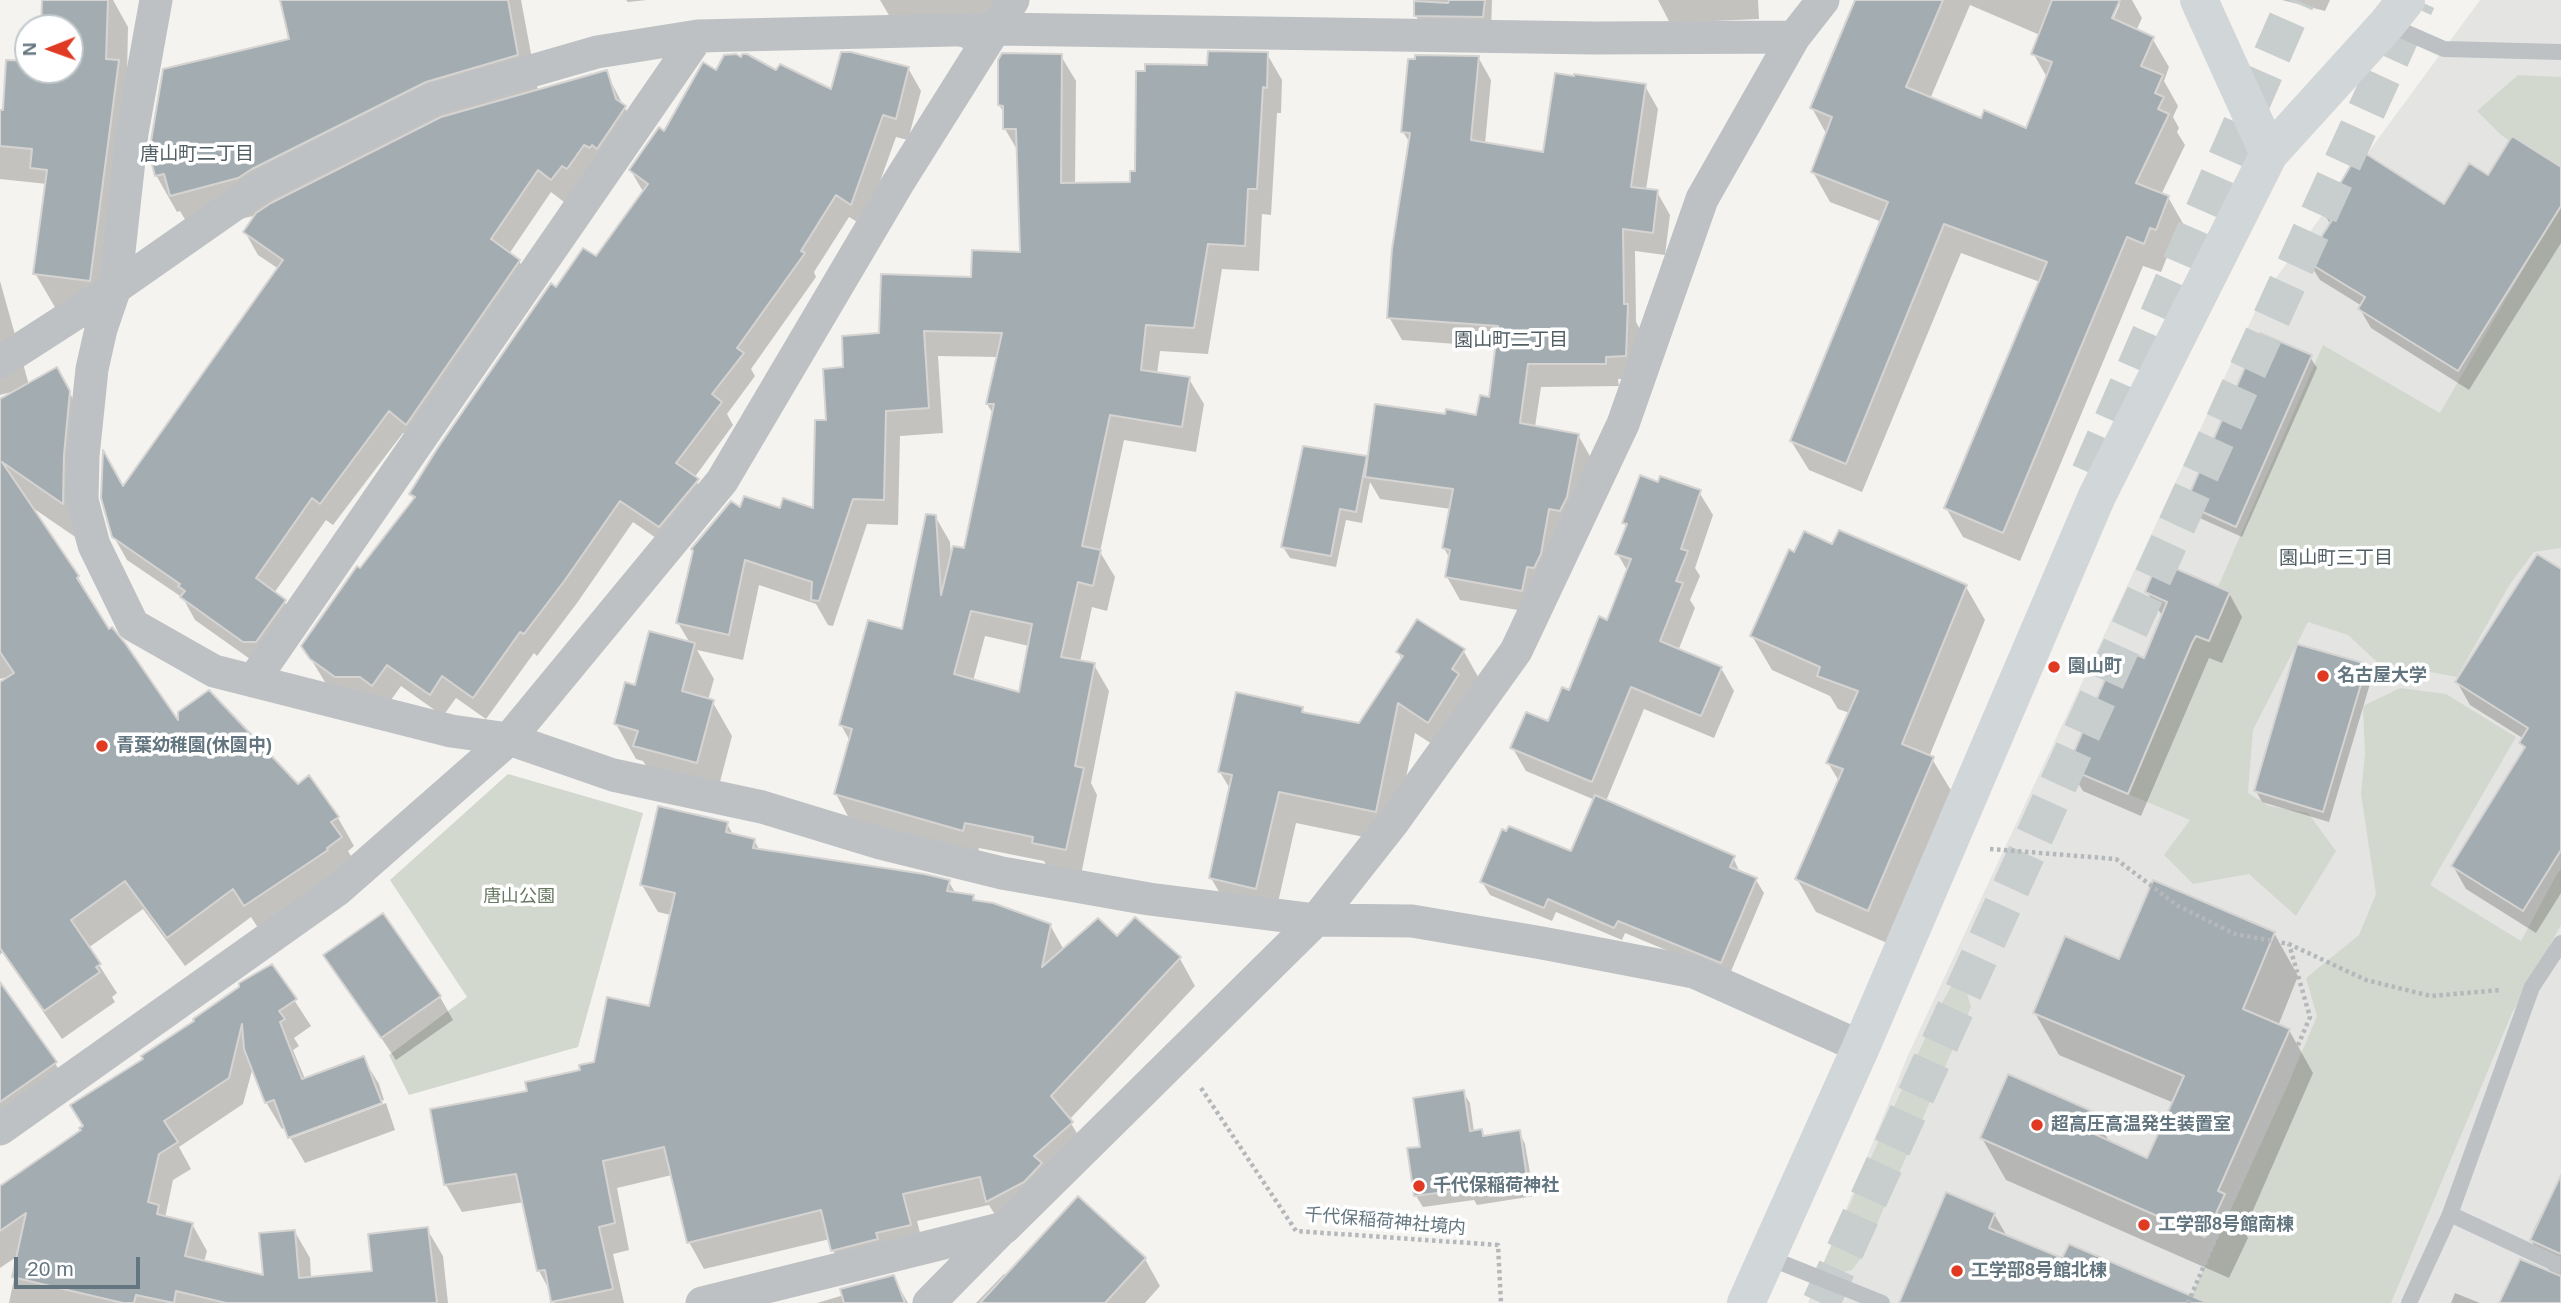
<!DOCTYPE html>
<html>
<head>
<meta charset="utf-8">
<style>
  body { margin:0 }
  #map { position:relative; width:2561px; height:1303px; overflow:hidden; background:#f4f3ef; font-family:Arial,sans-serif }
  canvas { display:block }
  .north { position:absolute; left:14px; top:14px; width:70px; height:70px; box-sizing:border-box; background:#fff; border:2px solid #c1c8cc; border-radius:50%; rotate:269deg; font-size:19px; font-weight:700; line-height:28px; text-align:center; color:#637680 }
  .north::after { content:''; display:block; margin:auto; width:24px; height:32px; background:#e03a23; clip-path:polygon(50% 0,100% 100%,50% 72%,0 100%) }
  .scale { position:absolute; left:14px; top:1257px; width:126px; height:32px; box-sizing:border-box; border:4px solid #637680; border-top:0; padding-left:9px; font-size:21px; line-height:24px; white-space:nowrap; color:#637680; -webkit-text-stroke:5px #fff; paint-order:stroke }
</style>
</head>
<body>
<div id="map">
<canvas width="2561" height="1303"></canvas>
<div class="north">N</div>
<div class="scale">20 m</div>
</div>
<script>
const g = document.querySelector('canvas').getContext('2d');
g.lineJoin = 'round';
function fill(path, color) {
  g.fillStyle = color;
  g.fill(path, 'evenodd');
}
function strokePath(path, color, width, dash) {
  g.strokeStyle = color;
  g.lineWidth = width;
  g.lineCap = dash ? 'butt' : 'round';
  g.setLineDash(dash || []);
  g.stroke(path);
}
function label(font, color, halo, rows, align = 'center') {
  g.font = font + ' Arial,"Noto Sans JP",sans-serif';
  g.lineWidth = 7;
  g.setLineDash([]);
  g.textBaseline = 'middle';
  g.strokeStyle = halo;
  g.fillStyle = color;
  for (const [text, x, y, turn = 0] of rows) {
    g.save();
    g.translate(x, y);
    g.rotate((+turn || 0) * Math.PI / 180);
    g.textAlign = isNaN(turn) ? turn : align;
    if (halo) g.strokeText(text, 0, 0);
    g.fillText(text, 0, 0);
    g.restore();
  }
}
const built = new Path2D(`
  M2480,0H2561V1303H1808L1908,1055L2262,297Z`);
const green = new Path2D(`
  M2518,75L2561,77V174L2501,135L2477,111Z
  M2561,204V548L2534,552L2510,584L2457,677L2377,662L2348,635L2308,622L2253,730L2248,793L2269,806L2308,813L2336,851L2296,916L2249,874L2193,884L2164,855L2190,820L2128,794L2323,345L2440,413Z
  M2400,688L2446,694L2516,737L2430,885L2521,941L2558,872L2561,870V925L2512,1013L2391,1303H2188L2287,1087L2317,1016L2306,978L2359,935L2376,894L2361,794L2365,754L2363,706Z
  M508,774L643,813L578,1047L409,1095L389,1055L467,997L390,880Z
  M1960,970L1971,1007L1864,1254L1852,1270L1817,1277L1935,1016Z`);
const shadow = new Path2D(`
  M44,0H113L128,27L127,77L110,317L56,309L35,273L47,184L0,179V112H4L28,62V70H70V28H43Z
  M282,0H524H521L538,91L606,72L623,105L638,130L564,202L551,192L509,254L519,261L532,284L420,446L403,433L333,525L326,520L274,593L284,601L298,624L257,664L195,620L183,598L127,560L114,537L123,489L279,269L258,255L245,232L257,215L192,231L180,211L177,212L156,175L291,40Z
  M626,0H647L628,2Z
  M880,0H1000L977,54L890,17Z
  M1415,0H1492L1491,33L1425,32L1416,16Z
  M1658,0H1758L1759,19L1670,23Z
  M1880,0H2132L2142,18L2136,31L2152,38L2169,67L2164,81L2178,106L2173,117L2179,128L2177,132L2185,145L2161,195L2168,197L2185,227L2172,259L2167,257L2161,272L2143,266L2020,561L1963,537L1946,508L2040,282L1961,253L1862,492L1809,470L1791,441L1882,222L1830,202L1813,172L1827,135L1812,108ZM2116,4H2120L2110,27L2107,26ZM1970,5L2040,35L2033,53L2048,79L2027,130L1982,120L1930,99Z
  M2282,0H2330L2325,11Z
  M1267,54L1282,80L1281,113H1277L1271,215L1262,214L1259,271L1222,269L1208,354L1160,351L1157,374L1189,379L1204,404L1196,452L1124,440L1100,552L1115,577L1107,611L1092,607L1080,662L1094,665L1109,691L1091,783L1097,795L1081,875L1048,869L1044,861L979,848L977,856L850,820L836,794L850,741L841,725L903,631L935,516L950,542L951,557L965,551L994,415L987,404L998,357L938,356L943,433L900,436L898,525L867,524L833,626L828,625L816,604L759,585L743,660L697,650L714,679L708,700L712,701L732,736L716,797L655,780L643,761L636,759L616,724L636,687L690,643L678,623L741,510L815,511L828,422L845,369L881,335L973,279L1022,254L1019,153L1005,129V114L999,105L1061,56L1076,81L1075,185L1132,184L1136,172L1209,67ZM985,636L1029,646L1020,695L973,681Z
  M1478,57L1491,80L1485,144L1545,154L1645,86L1658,109L1646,190L1657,192L1670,215L1665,255L1635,251L1636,322L1640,329L1639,379H1618L1619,386L1541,387L1535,427L1578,435L1591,458L1535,613L1460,600L1447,577L1450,559L1444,548L1451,509L1380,499L1370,482L1362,523L1346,520L1336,567L1290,558L1283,547L1366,458L1369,462L1447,416L1477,417L1491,399L1497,347L1402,340L1389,317L1410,143L1403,132Z
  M908,68L921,91L908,140L896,137L864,226L849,217L814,272L816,277L751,369L755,376L727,414L733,425L694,478L710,502L672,549L633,522L577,603L537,656L534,653L486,719L456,698L443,716L401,686L386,707L349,699L325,682L303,646L415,500L411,494L557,290L596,258L644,193L631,171L717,72H777L832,92Z
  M2561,169V243L2469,390L2371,328L2360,309L2362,306L2320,280L2308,261L2331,225L2324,214L2445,206L2489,177Z
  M0,281L29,385L56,369L94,436L87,545L30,506L78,577L102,621L180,725L298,787L338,818L354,846L348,851L357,866L262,934L251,917L185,966L143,909L88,948L117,993L112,997L115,1002L62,1039L2,952L0,955V684L12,676L0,679V401L19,390L0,395Z
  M2310,357L2317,368L2242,537L2193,515L2187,504Z
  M1659,484L1699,492L1713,515L1695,568L1700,576L1690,600L1695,608L1678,651L1721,668L1734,691L1714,738L1644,709L1606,801L1733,857L1740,873L1756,880L1764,893L1729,976L1625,933L1622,940L1556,912L1552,921L1490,895L1482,882L1572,854L1595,800L1526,771L1512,747L1549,724L1570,692L1608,622L1628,572L1617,553L1627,529L1624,523Z
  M1833,546L1966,587L1985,620L1929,757L1932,759L1952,792L1887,943L1816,912L1797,879L1839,781L1828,763L1850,713L1838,709L1830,696L1772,670L1752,636L1795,554Z
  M2561,571V893L2536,933L2466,889L2453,866L2525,751L2521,743L2524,739L2470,705L2457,682Z
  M2147,592L2229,593L2242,617L2222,663L2209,658L2141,816L2083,791L2069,768L2145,660L2163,617Z
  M1463,650L1481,682L1446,753L1415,733L1393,843L1296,823L1274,920L1229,909L1211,878L1230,789L1220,772L1302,708L1305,714L1360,725L1402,660L1398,652Z
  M2366,666L2372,677L2329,822L2262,802L2256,791Z
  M727,824L734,836L754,840L760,851L949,882L956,894L973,896L977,903L1050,925L1064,950L1117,939L1135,920L1180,959L1195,986L1069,1120L1087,1150L1003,1228L989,1205L917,1221L925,1252L848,1277L833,1250L830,1239L704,1269L689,1242L672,1175L617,1188L629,1250L613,1254L624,1303H554L551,1293L539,1271L524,1202L462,1212L446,1185L529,1092L582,1072L595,1063L651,1008L671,915L658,912L642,885Z
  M382,915L440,997L453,1020L396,1060L326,955Z
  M2274,933L2298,976L2278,1026L2289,1030L2313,1073L2244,1231L2248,1238L2229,1278L2006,1180L1982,1138L2093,1113L2110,1143L2148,1161L2174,1103L2059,1055L2035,1013L2120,961Z
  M272,966L311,1026L294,1038L299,1046L293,1050L305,1079L363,1058L379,1084L384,1100L292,1135V1138L386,1103L395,1130L305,1163L290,1137L286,1127L282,1129L266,1102L253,1067L243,1104L179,1147L191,1169L173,1180L165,1218L192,1224L207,1251L204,1262L265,1277L295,1232L310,1258L311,1278L374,1273L427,1229L443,1256L448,1303H9L19,1255L0,1268V1189L83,1130L146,1059Z
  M0,1024L55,1063L73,1094L0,1145Z
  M1463,1092L1470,1103L1474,1132L1481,1131L1485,1137L1519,1132L1525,1144L1534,1196L1477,1205L1474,1200L1423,1207L1416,1196Z
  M2561,1175V1303H2501L2552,1275L2531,1240L2533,1231Z
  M1994,1214L2008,1238L2063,1260L2185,1303H1901Z
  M1145,1259L1160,1286L1145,1303H976L1004,1274L1007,1276Z
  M893,1277L908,1303H817L844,1295Z
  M2455,1293L2480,1303H2451Z`);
const building = new Path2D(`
  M42,0H108L106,59L119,60L90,281L33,274L47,170L30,168L32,149L0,146V110H3L6,60L28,61V70H70V28H41Z
  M280,0H508L518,55L426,82L252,169L238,178L170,196L164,174L155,176L149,153L163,69L289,39Z
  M1449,0H1485L1483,17L1414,16V1L1448,3Z
  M1855,0H1943L1906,87L1981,118L1984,110L2026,128L2052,62L2031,54L2052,0H2120L2112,18L2154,37L2141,66L2163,75L2155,93L2164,97L2158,109L2169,114L2136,183L2169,196L2156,230L2150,228L2144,244L2127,237L2003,533L1944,508L2047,262L1944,224L1846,464L1790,441L1888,202L1811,172L1832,117L1810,108Z
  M1208,51L1268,52L1267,88L1263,87L1257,189H1248L1245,246L1208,244L1194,328L1146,325L1141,370L1190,377L1182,427L1110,415L1082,546L1101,550L1093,586L1078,582L1061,657L1095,663L1075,766L1084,768L1066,850L1032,843L1033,837L965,823L963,831L834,794L852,729L839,725L868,620L902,629L926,514L936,515L941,595L953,546L964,548L994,404H986L1002,333L924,331L929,408L886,411L884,500L853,499L819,601L811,600L812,582L745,560L729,635L676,623L693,551L691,549L731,501L740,507L744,496L780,508L783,498L813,508L815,420H826L823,369L843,367L842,336L879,333L881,274L971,277L972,250L1020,252L1016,129H1003V106L998,105V60L1002,53L1062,54L1061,183L1130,182V171H1135L1136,71H1145V64L1207,65ZM971,611L1032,624L1019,692L954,674Z
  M841,52H851L909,67L896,119L883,115L851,205L836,195L801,251L805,253L737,348L744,353L712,394L722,402L676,463L699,479L659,527L620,501L565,580L524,634L520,632L473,698L442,676L430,695L387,665L372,686L360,677H335L310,659L301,646L357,566L360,568L415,497L409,494L437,449L551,283L556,287L583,248L596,256L648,184L629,170L659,127L664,131L703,62L716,70L724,55L736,54L741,57L742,54H747L776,70L780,64L831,89Z
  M1415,55L1479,56L1471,140L1543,152L1555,73L1574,76V74L1646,84L1631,187L1658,190L1653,233L1623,229L1624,304H1628L1626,356L1606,357V364H1528L1520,423L1579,434L1567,497L1560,511L1549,509L1541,554L1534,568L1527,567L1522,591L1445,577L1450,550L1442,548L1453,489L1365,477L1375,404L1445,414L1446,409L1476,415L1480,395L1489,397L1498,326L1387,318L1392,249L1410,133L1401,132L1408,59H1415Z
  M607,70L616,99L626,106L597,149L592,145L590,148L584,145L567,169L562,166L551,180L538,170L491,239L520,260L406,425L389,411L320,504L312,498L256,578L286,600L256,642H243L180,597L185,591L178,586L180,584L112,537L101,498L103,450L123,486L283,260L243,232L256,213L271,203L441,117Z
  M2512,136L2561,167V206L2458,371L2358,309L2365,297L2306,261L2332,220L2322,214L2360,150L2444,204L2469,163L2488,175Z
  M2260,333L2312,355L2236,527L2185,504Z
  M57,367L70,391L64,455L63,504L2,462L79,576L77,578L109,629L112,627L125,643L178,720V712L209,690L298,784L309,775L339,817L331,822L342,837L327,848L328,850L244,906L233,889L167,938L125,881L71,920L101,964L96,967L100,972L44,1011L0,948V682L14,673L0,652V399Z
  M1303,446L1367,456L1356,512L1340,509L1331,556L1281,547Z
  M1640,475L1658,482L1660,476L1701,490L1681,549L1688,551L1676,581L1683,583L1660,641L1722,667L1701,716L1631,687L1592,782L1510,748L1526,712L1548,721L1562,687L1569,690L1599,616L1607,620L1631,559L1615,554L1627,524L1622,523Z
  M1839,530L1967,585L1902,744L1934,757L1868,911L1795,879L1843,769L1826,763L1858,691L1817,676L1820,667L1750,636L1789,549L1794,552L1804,531L1832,544Z
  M2537,554L2561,569V850L2523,911L2451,866L2525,747L2519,743L2528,728L2455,682Z
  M2158,561L2230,592L2209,641L2196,636L2192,643L2128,794L2067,768L2119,647L2144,658L2167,602L2145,592Z
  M1417,619L1465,649L1452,669L1459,674L1428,723L1398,703L1376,812L1279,792L1256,889L1209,878L1232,775L1218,772L1236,692L1303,707L1302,712L1359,723L1403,656L1396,652Z
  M649,631L695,643L682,691L714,700L697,763L633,746L638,731L614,724L625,682L635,685Z
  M2297,644L2367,664L2323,812L2254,791Z
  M1595,795L1735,856L1730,867L1757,878L1721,963L1618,921L1614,928L1548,899L1544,908L1480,882L1502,829L1506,831L1509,826L1571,851Z
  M658,806L728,822L726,832L755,839L753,848L924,874L950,880L947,891L974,895L973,900L993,903L1051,924L1042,967L1098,918L1117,936L1135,917L1181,957L1051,1096L1073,1122L1034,1156L1042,1163L1024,1182L986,1202L980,1177L903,1194L911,1225L876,1233L878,1239L831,1251L821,1210L687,1243L664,1147L603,1161L615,1223L599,1227L613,1289L551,1302L545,1270L537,1271L516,1174L444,1185L430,1109L527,1091L525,1082L580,1070L579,1065L594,1062L607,997L649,1006L675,893L640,885Z
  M2153,880L2275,932L2243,1009L2290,1029L2218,1191L2225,1194L2205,1237L1980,1138L2008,1074L2094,1112L2086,1130L2147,1158L2184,1076L2033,1013L2065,936L2119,959Z
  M383,913L441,996L381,1038L323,955Z
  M272,964L297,999L279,1011L285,1019L280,1022L302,1079L364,1056L382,1103L288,1138L274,1100L265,1103L244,1049L242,1024L229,1078L164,1121L178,1142L159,1154L148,1202L159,1205L157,1214L193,1223L185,1256L263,1275L259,1233L295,1230L299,1278L372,1271L368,1234L428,1227L437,1303H226L176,1291L174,1303L136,1295L134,1303H123L12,1277L26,1213L0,1231V1186L81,1130L79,1128L83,1126L70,1105L143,1059L141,1056L194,1021L193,1019L239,987V983Z
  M0,982L57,1062L0,1102Z
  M1464,1090L1470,1131L1482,1129L1483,1136L1520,1130L1528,1185L1469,1194L1468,1189L1414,1196L1407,1148L1420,1147L1413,1098Z
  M2561,1175V1254L2530,1240Z
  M1946,1192L1995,1213L1989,1228L2062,1258L2069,1244L2208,1303H1899Z
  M1078,1196L1146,1258L1105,1303H980Z
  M2520,1259L2561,1276V1303H2499Z
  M894,1275L905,1303H844L840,1289Z`);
const highwayTunnel = new Path2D(`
  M2090,473L2296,0
  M1821,1303L2417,0`);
const path = new Path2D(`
  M1990,849L2116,859L2178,906L2235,934L2289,944L2366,980L2431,996L2501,990
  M1201,1088L1296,1231L1498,1245L1501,1303
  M2188,1303L2310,1017L2289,944`);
const lane = new Path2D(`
  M2387,24L2444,49L2561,52
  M2450,1214L2561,1266
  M1767,1257L1882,1303
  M2409,1303L2450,1214L2532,987L2561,943`);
const street = new Path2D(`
  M156,0L132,133L115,288L101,329L92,369L83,456L82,500L94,545L133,625L214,671L451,731L509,739L613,775L762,807L880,843L1002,873L1149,899L1316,920L1412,921L1542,943L1694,972L1861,1047
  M0,362L115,288L261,186L434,99L597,52L698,36L996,29L1595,38L1794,37
  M253,681L698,36
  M0,1129L337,890L509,739L722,481L898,183L1013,0
  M702,1303L1004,1228L1316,920L1394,821L1516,651L1623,424L1702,199L1794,37L1823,0
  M929,1303L1002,1229`);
const secondary = new Path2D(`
  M2199,0L2269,154
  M1746,1303L1861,1047L2097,496L2269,154L2387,24L2406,0`);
const markers = [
  [2054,667,7,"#e03a23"],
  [2323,676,7,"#e03a23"],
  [102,746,7,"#e03a23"],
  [2037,1125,7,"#e03a23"],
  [1419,1186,7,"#e03a23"],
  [2144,1225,7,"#e03a23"],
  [1957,1271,7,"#e03a23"]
];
const poiNames = [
  ["園山町",2068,667],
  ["名古屋大学",2337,676],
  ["青葉幼稚園(休園中)",116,746],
  ["超高圧高温発生装置室",2051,1125],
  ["千代保稲荷神社",1433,1186],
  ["工学部8号館南棟",2158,1225],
  ["工学部8号館北棟",1971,1271]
];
const parkNames = [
  ["唐山公園",519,897]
];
const streetNames = [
  ["千代保稲荷神社境内",1385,1222,5]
];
const neighbourhoodNames = [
  ["唐山町二丁目",197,155],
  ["園山町二丁目",1511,341],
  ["園山町三丁目",2336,559]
];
fill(built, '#e4e5e3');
fill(green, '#d3d8cf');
fill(shadow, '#0003');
fill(building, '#a3adb1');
strokePath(building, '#d5d4d2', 2);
strokePath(highwayTunnel, '#c8cece', 38, [38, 19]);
strokePath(path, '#b5b8ba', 4.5, [3.5, 3.5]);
strokePath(lane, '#bdc1c4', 16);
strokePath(street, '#bdc1c4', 33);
strokePath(secondary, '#d1d6d9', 38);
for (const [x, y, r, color] of markers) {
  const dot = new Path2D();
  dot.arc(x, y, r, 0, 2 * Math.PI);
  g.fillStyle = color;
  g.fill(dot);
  strokePath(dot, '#fff', 2.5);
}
label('bold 18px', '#637680', '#fff', poiNames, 'left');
label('18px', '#687762', '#fff', parkNames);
label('18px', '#637680', '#fff', streetNames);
label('19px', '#515f65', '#fff', neighbourhoodNames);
</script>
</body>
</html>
